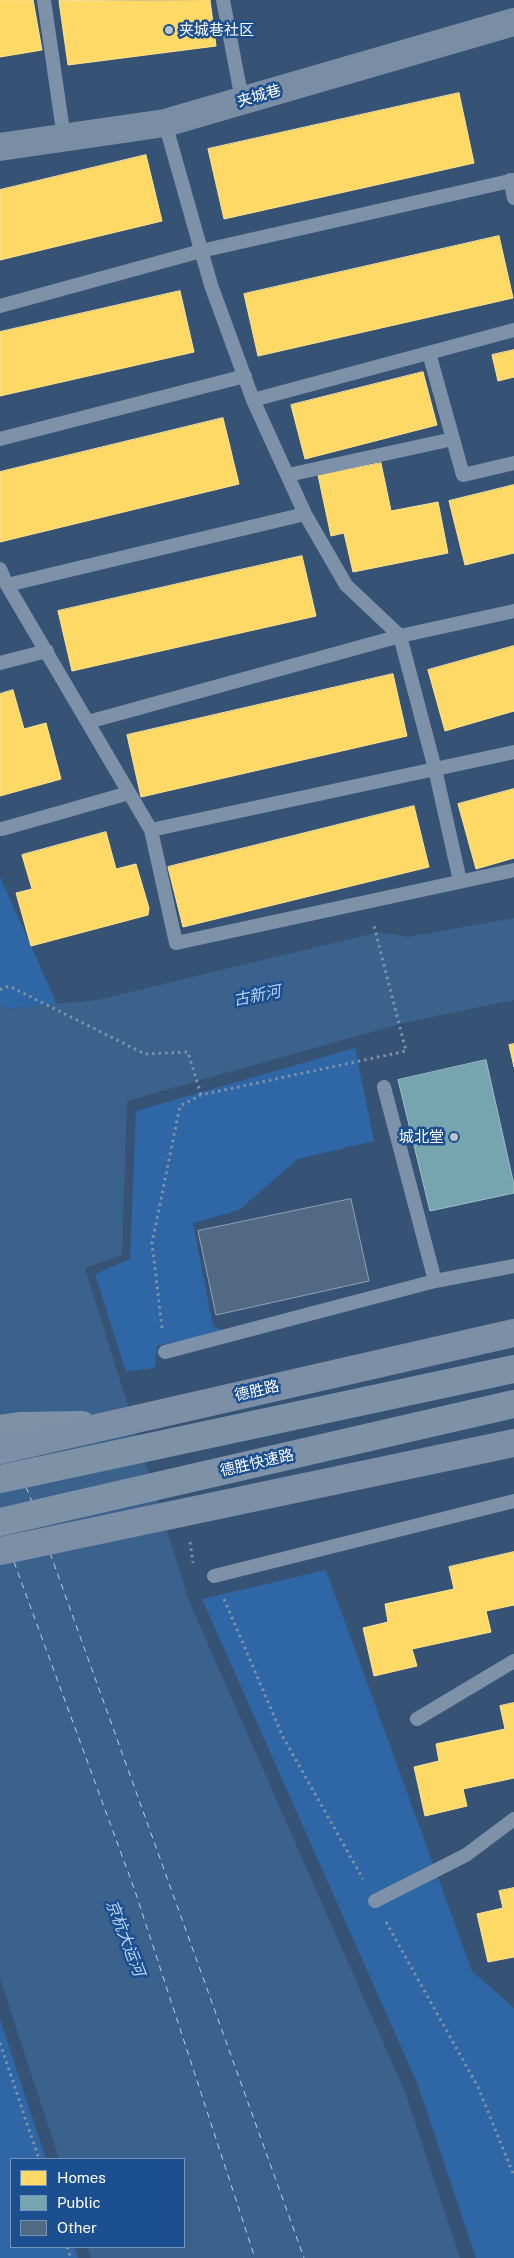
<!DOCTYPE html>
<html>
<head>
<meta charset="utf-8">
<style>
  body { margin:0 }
  #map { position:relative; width:514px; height:2258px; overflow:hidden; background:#365274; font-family:"Public Sans",sans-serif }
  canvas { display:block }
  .legend { position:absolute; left:10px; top:2158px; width:175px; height:90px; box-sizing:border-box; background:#1b4f8f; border:1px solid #7695bc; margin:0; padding:6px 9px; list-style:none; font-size:15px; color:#fff }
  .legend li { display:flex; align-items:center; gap:10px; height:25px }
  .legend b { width:25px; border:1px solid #7695bc }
</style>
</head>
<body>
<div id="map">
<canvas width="514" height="2258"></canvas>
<ul class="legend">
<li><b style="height:14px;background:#ffd966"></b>Homes</li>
<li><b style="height:14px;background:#76a5af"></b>Public</li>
<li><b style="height:14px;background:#526984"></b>Other</li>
</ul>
</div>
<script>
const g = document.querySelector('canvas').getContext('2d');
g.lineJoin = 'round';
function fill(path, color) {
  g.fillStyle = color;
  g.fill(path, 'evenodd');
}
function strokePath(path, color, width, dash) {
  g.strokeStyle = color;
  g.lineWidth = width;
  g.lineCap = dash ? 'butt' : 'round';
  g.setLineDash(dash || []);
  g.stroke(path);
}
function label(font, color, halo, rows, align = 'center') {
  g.font = font + ' "Public Sans","Noto Sans SC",sans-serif';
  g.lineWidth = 5;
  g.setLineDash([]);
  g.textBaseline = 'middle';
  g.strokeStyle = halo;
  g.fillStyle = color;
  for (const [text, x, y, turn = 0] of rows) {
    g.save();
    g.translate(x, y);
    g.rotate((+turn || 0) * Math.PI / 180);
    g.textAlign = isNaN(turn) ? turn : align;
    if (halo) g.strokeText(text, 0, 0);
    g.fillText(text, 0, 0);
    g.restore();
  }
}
const green = new Path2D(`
  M0,877L57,1004L5,1009L0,1005Z
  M355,1048L374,1141L298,1159L239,1210L193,1223L213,1326L223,1331L157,1346L155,1368L126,1372L95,1274L130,1259L136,1111Z
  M326,1570L472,1971L514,2008V2258H476L418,2085L202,1599Z
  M0,2019L46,2159H11V2247H74L78,2258H0Z`);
const water = new Path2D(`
  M514,918V1000L403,1023L127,1101L122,1255L85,1268L189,1601L405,2092L460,2258H91L87,2247H184V2159H59L0,1978V1005L6,1009L97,1000L379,932L408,937Z`);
const homes = new Path2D(`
  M0,0H33L42,50L0,57Z
  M210,0L216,46L68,65L59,1Z
  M459,93L474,163L224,219L208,149Z
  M146,155L162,221L0,260V190Z
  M499,236L513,298L258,356L244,294Z
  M180,291L194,352L0,396V332Z
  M514,350V377L498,381L492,355Z
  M423,372L437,425L305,459L291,405Z
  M223,418L239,484L0,542V472Z
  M381,463L391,511L438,502L448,553L353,572L344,533L331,536L318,475Z
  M514,485V553L465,565L449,501Z
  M302,556L316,616L72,671L58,611Z
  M514,646V711L445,731L428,670Z
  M393,674L407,736L141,797L127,735Z
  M13,690L24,729L46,723L61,779L0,796V694Z
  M514,789V858L476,869L458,804Z
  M414,806L429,867L183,927L168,867Z
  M106,832L116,869L136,864L149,908L148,915L31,946L16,893L32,889L22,855Z
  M514,1044V1067L509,1045Z
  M514,1552V1605L486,1611L491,1632L412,1649L417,1666L374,1676L363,1628L388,1622L385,1604L454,1589L449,1567Z
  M514,1703V1778L463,1789L467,1806L425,1816L414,1767L439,1761L436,1744L505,1729L500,1706Z
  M514,1888V1957L488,1962L477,1914L503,1908L499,1891Z`);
const public = new Path2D(`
  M486,1060L514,1185V1193L430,1211L398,1080Z`);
const ferry = new Path2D(`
  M26,1487L32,1502
  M50,1553L304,2258
  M14,1562L135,1891L255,2258`);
const building = new Path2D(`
  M351,1199L369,1281L216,1315L198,1231Z`);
const path = new Path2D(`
  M0,990L9,986L145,1054L188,1052L201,1095
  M162,1328L152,1243L180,1106L201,1095L406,1051L374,926
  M190,1542L193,1563
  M224,1599L283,1737L363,1879
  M386,1922L478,2087L514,2176
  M0,2043L39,2159
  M67,2247L71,2258`);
const lane = new Path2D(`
  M44,0L64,138
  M223,0L242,100
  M165,123L211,285L253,400L305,514L346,585L400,636L435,769L460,881
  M510,180L514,198
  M0,306L201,251L514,180
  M429,353L463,475L514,463
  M253,400L514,330
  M0,439L245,376
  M288,475L453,439
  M0,569L7,585L151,830L176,943L514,870
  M7,585L305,514
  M0,663L47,651
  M88,722L400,636L514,611
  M2,829L129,793
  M151,830L514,752
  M384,1087L435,1281
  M165,1352L435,1281L514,1266
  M214,1576L514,1501
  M417,1719L514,1661
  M375,1901L466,1855L514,1819`);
const secondary = new Path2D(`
  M0,147L165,123L514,22`);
const highway = new Path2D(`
  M0,1429L20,1426L82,1425`);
const primaryBridge = new Path2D(`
  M0,1450L514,1333
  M0,1551L514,1443`);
const highwayBridge = new Path2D(`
  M0,1479L514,1369
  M0,1522L514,1404`);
const markers = [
  [169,30,5,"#b9c2ce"],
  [454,1137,5,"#b9c2ce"]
];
const poiNames = [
  ["夹城巷社区",179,30],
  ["城北堂",444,1137,"right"]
];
const streetNames = [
  ["夹城巷",259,96,-16],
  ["德胜路",257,1391,-13],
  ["德胜快速路",257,1463,-13]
];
const waterNames = [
  ["古新河",257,996,-11],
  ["京杭大运河",125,1938,69]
];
fill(green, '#2f66a5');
fill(water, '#3b618d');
fill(homes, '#ffd966');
strokePath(homes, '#ffe494', 1);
fill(public, '#76a5af');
strokePath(public, '#9fc0c7', 1);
strokePath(ferry, '#b5d3f5', 1, [6, 5]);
fill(building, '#526984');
strokePath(building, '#92a2b6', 1);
strokePath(path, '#7d92a8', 3, [2.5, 4]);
strokePath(lane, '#7d92a8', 14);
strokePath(secondary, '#798da4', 28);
strokePath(highway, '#7e92a7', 28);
strokePath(primaryBridge, '#7d8ea7', 28);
strokePath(highwayBridge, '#7e92a7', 28);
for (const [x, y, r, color] of markers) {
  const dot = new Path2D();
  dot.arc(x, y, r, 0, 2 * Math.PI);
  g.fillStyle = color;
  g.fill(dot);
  strokePath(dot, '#1b4f8f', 2);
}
label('15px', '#fff', '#1b4f8f', poiNames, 'left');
label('15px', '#fff', '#1b4f8f', streetNames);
label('italic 16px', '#b5d3f5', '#1b4f8f', waterNames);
</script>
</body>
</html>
